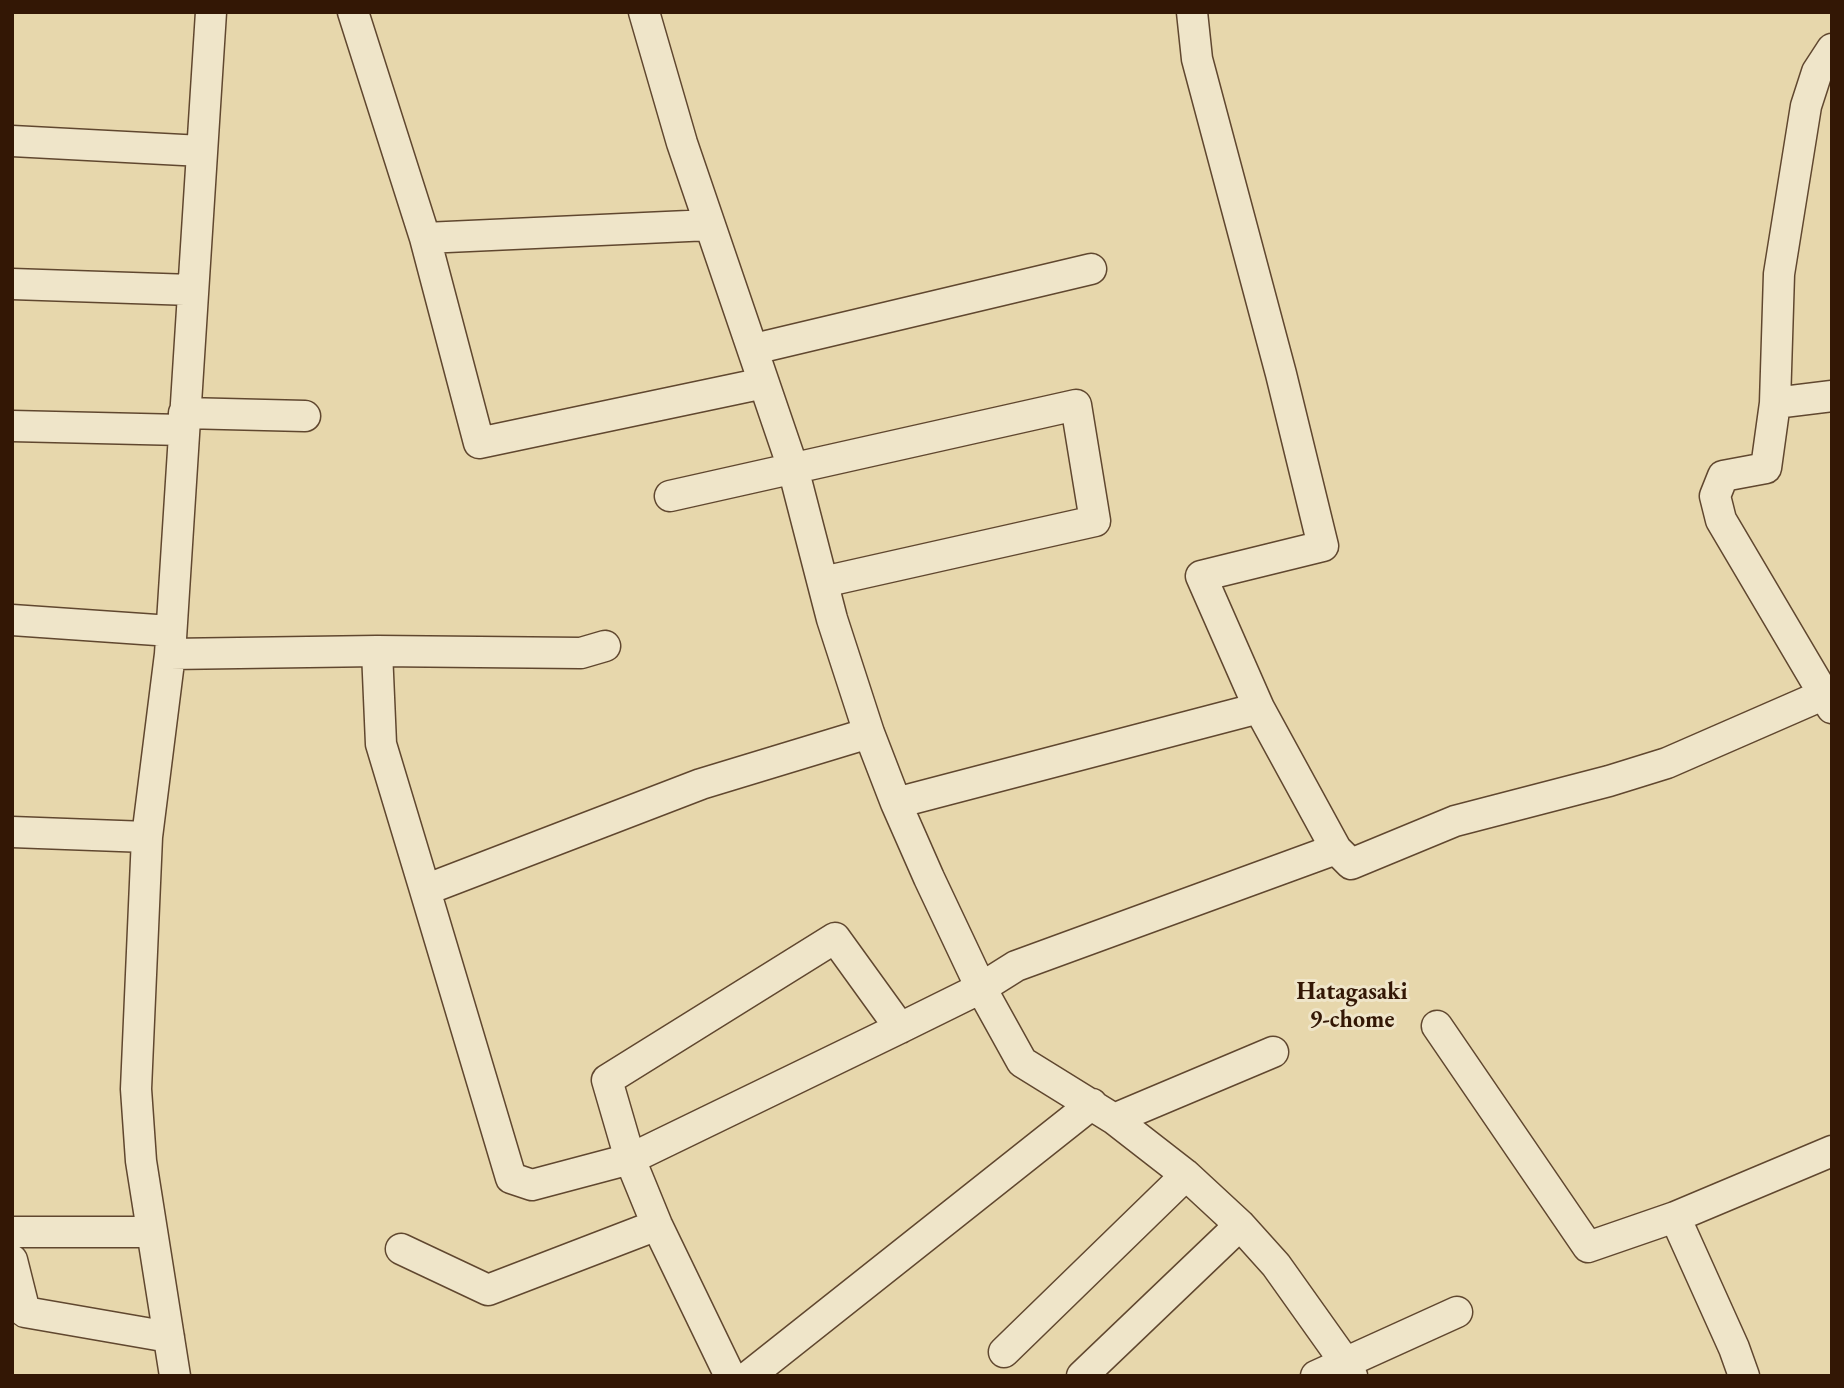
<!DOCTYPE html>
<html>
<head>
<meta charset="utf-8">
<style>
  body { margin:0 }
  #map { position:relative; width:1844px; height:1388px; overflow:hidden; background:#e7d7ac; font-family:"EB Garamond",serif }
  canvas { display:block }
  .frame { position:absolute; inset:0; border:14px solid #331705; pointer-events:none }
</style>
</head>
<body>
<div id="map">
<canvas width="1844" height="1388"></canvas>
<div class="frame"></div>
</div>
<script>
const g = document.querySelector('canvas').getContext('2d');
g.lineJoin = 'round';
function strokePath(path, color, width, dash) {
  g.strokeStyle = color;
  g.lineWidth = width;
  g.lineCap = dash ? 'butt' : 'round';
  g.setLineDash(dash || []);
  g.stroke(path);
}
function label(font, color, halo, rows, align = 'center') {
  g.font = font + ' "EB Garamond",serif';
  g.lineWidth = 6;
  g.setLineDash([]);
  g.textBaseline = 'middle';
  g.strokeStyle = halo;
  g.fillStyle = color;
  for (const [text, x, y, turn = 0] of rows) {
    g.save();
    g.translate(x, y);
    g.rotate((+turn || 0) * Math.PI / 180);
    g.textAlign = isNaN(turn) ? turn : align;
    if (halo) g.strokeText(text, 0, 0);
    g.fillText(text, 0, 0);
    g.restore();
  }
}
const street = new Path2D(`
  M353,12L425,238L710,225
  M644,12L682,143L793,468L832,619L869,733L896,803L929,878L981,988L1022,1062L1114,1119L1186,1175L1240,1225L1276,1265L1345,1362L1352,1376
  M1192,12L1197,59L1281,374L1323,546L1201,576L1259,708L1336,849L1351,864L1455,821L1609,781L1667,763L1832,691
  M1832,49L1817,72L1806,106L1779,274L1775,403L1766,468L1723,476L1715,496L1721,520L1832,708
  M12,141L202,151
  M425,238L479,443L764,383
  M12,284L192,290
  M754,349L1091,269
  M1775,403L1832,396
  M184,413L305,416
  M12,426L183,430
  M670,496L1076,405L1095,521L823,582
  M12,620L171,631
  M605,646L581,653L377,651L381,744L425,890L701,784L869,733
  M170,654L377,651
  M896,803L1259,708
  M12,832L147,837
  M425,890L511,1178L532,1185L630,1159L607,1080L835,938L900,1028
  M1437,1026L1588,1247L1675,1217
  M1114,1119L1273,1052
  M12,1232H152
  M401,1249L488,1290L657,1225
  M12,1260L25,1312L169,1337
  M1004,1352L1186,1175
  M175,1376L141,1161L136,1089L147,837L170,654L211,12
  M730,1376L657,1225L630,1159L900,1028L981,988L1016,966L1336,849
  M749,1376L1092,1104
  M1082,1376L1240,1225
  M1316,1376L1457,1312
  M1744,1376L1734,1348L1675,1217L1832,1151`);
const neighbourhoodNames = [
  ["Hatagasaki",1352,992],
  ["9-chome",1352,1020]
];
strokePath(street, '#60472f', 33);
strokePath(street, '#efe5c9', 30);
label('bold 24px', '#331705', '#efe5c9', neighbourhoodNames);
</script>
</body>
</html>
